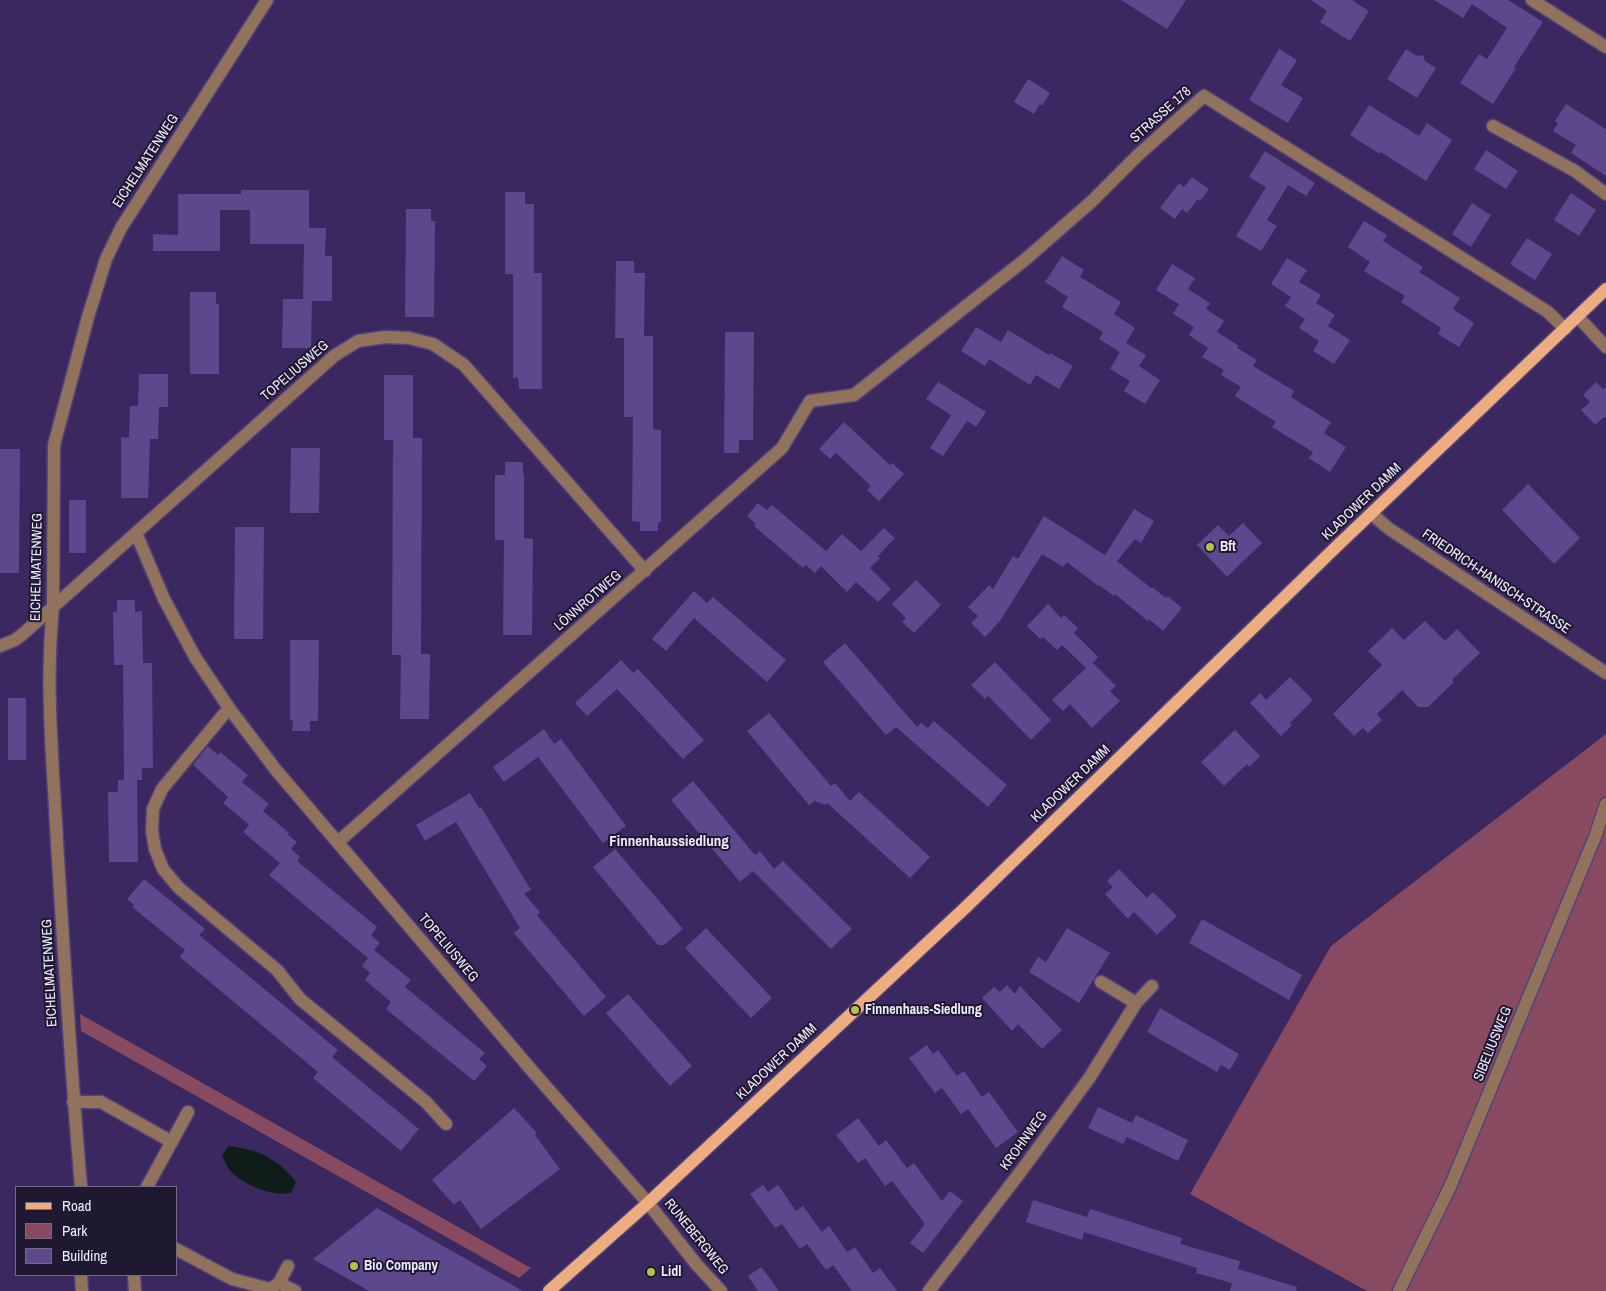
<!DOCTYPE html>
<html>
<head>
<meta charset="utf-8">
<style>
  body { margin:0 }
  #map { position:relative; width:1606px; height:1291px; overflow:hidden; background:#3b2860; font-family:"Archivo Narrow",sans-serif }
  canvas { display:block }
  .legend { position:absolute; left:15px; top:1186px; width:162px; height:90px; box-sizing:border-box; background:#1f1831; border:1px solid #726c83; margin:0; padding:6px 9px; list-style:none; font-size:15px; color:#efeaff }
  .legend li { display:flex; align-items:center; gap:10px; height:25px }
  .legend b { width:25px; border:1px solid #726c83 }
</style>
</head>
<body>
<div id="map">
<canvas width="1606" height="1291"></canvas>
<ul class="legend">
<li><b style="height:6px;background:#edad80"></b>Road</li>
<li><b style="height:14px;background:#874a61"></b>Park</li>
<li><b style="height:14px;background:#5d478d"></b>Building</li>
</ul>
</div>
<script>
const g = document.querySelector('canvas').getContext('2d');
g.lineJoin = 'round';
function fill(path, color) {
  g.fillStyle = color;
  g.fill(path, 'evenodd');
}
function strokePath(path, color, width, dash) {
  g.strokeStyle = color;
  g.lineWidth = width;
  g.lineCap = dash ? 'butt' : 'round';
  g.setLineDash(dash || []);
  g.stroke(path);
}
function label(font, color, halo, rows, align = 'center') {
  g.font = font + ' "Archivo Narrow",sans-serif';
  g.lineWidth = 4;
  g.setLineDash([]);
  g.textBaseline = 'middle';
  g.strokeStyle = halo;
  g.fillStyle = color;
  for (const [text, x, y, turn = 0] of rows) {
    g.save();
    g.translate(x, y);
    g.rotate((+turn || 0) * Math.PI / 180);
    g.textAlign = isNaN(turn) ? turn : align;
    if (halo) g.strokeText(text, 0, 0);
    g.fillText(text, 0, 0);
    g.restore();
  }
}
const green = new Path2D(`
  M1606,734V1291H1367L1190,1194L1331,946Z
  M80,1014L531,1268L519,1278L81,1031Z`);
const water = new Path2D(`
  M229,1146C259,1150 277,1158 296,1182L291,1193C273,1197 240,1184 229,1169C226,1165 224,1159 222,1155Z`);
const building = new Path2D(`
  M1121,0H1186L1167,29Z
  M1311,0H1352L1369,11L1350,41L1320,22L1327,11Z
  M1434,0H1508L1543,22L1514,67L1516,68L1493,104L1460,83L1479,54L1487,59L1507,28L1472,4L1463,18Z
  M1279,49L1297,60L1281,85L1303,98L1288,123L1249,100Z
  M1406,49L1417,56L1423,55L1425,61L1436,68L1417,98L1387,79Z
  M1028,79L1050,93L1042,106L1040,104L1034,114L1014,102Z
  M1566,104L1606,129V176L1571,153L1576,145L1553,131L1558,123L1555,121Z
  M1369,105L1419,136L1427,123L1452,140L1426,181L1381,152L1380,154L1350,135Z
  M1486,150L1518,171L1506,189L1474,169Z
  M1265,151L1315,183L1306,196L1288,185L1267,220L1277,226L1261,251L1236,236L1266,187L1249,177Z
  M1192,177L1209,189L1200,201L1198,199L1187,213L1182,209L1175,219L1160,208L1179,183L1184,187Z
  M241,190H309V228H326L325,256H332V301H312L311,348H282L283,299H303L304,244H250V210H220V251H153V234L178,235V194H241Z
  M505,192H525V204H534V273H542V389H519L518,377L513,378V274H505Z
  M1571,193L1596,210L1579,236L1554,220Z
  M1472,203L1491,215L1471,247L1452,234Z
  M406,209H431V221H435L434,317H405Z
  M1364,221L1387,235L1383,241L1423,267L1419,272L1460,298L1453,309L1474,323L1459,347L1438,334L1441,328L1401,302L1405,296L1364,271L1370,262L1348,247Z
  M1527,238L1552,254L1535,280L1510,264Z
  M1062,256L1084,270L1080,277L1121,302L1114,314L1135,328L1126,343L1146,355L1139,366L1160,380L1145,404L1124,391L1130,381L1110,369L1120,352L1099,339L1103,332L1062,307L1068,297L1045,282Z
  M1287,258L1307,270L1299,282L1321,295L1316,303L1335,315L1328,326L1350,340L1334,364L1313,351L1319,341L1299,328L1305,319L1285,306L1291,297L1271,284Z
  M616,261H634V273H645L644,336H653V429L661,430V522H658V531H640V522L632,521L633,417H624V338H615Z
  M1172,264L1195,278L1188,289L1210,303L1206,309L1224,321L1217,332L1239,346L1237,348L1257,360L1253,366L1294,391L1291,397L1331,422L1324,433L1346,447L1330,472L1309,458L1313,452L1272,427L1276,422L1235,396L1241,387L1221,375L1224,370L1202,357L1208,348L1189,335L1194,327L1173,314L1179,304L1156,290Z
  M190,292H216V304H219V374H190Z
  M976,327L1001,342L1008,330L1049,355L1050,353L1073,366L1059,389L1036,375L1030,385L989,359L985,366L961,351Z
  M725,332H754L753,440H739V453H724Z
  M139,374H168V407H159L158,439H150L148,498H121V437L129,438L130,406H138Z
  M384,375H413V438H422L421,654H430L429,719H400L401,655H392L393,440H384Z
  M938,382L986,412L976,427L967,421L943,456L930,448L951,415L926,399Z
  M1596,382L1603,389L1606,387V418L1604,417L1595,425L1581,410L1590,402L1583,395Z
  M844,422L890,465L892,463L904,474L879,501L867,490L871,486L836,453L830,459L819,449Z
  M291,448H320L319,513H290Z
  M0,449H20L19,573H0Z
  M505,462H523V475H524V538L533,539L532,635H503L504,540H495V475H505Z
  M1528,484L1580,538L1554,564L1502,510Z
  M69,500H86V553H69Z
  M758,503L767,510L772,505L826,551L842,534L861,551L884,528L895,538L878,556L880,558L870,568L891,589L878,602L856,582L847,592L821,566L815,573L806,565L803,568L754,526L756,524L747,516Z
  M1134,509L1154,521L1141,543L1135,539L1117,561L1151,588L1152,587L1166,598L1168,596L1182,608L1163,631L1149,619L1148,621L1115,594L1114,596L1099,585L1098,586L1067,562L1063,567L1042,554L1000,621L985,637L971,623L978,616L968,607L989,585L993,589L1013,556L1018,559L1044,516L1105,555Z
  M1243,523L1262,543L1227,577L1197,545L1218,525L1229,536Z
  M235,527H264L263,639H234Z
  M916,580L941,605L914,633L902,622L906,618L892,604Z
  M694,591L707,603L713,597L786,660L767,682L694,618L666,651L652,639Z
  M117,600H135V612L142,611L143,663H152L153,768H142V780H137L138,862H109L108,792H118V780H124L123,665H114L113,612H117Z
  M1048,604L1061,618L1064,615L1078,628L1074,633L1098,657L1093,663L1116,686L1110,691L1120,701L1092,728L1070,704L1063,711L1052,700L1086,668L1062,645L1057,650L1043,637L1040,639L1027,626Z
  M1425,621L1445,641L1457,629L1480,653L1452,680L1454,682L1428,707H1418L1402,690L1377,714L1382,720L1368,733L1363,728L1354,736L1333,714L1382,665L1368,651L1392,628L1404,640Z
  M290,640H319L318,721H310V731H292L293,721L290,720Z
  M845,643L917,727L921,723L928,728L934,721L1007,785L988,807L896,727L886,735L823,662Z
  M621,660L633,673L638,669L704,740L683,759L617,689L587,716L575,703Z
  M995,662L1051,720L1031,740L988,696L985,699L971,685Z
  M1290,677L1313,700L1290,723L1292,725L1281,736L1250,703L1260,693L1266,700Z
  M8,698H26V760H8Z
  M769,713L831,786L835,783L850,801L859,792L930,857L910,878L827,803L825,805L815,801L809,805L747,731Z
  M544,729L554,744L561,739L626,826L603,843L538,757L504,782L493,767Z
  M1235,730L1260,756L1249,767L1247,764L1224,786L1201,762Z
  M208,746L218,755L220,752L248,775L242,782L269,804L263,811L289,833L288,835L297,842L291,849L300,857L297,861L377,927L371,935L380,943L374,950L411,980L405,987L485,1053L479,1059L487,1066L474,1081L386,1009L391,1002L365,980L370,973L362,966L368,958L269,875L280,863L243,832L249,825L223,803L228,797L193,765Z
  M693,781L755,855L760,851L774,869L783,861L852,929L831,949L753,871L740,882L671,800Z
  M470,793L479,808L481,807L531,890L524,894L540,912L537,915L606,997L584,1016L514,933L520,928L456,822L425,841L416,825Z
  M615,849L683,929L664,945H658L593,867Z
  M1119,869L1147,898L1153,892L1177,916L1157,935L1134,912L1128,919L1105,894L1113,887L1107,881Z
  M144,879L205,929L199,935L338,1050L332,1057L419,1129L401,1151L313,1078L318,1072L180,957L185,950L132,907L134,905L127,899Z
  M1202,919L1302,975L1289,1000L1189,943Z
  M706,928L772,998L751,1018L685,948Z
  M1067,928L1110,953L1079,1003L1029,972L1038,957L1046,962Z
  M1007,985L1015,994L1020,986L1062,1030L1042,1049L1018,1024L1012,1031L982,998L994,987L1000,992Z
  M628,994L692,1066L670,1086L606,1013Z
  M1160,1008L1239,1054L1230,1070L1221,1065L1217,1072L1147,1032Z
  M927,1045L933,1054L938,1050L957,1076L964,1071L982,1097L989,1092L1018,1132L996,1148L968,1109L961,1114L942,1088L935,1093L909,1058Z
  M1098,1107L1132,1123L1136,1115L1188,1140L1178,1161L1127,1137L1123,1144L1088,1128Z
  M514,1108L537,1133L535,1135L560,1169L481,1229L460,1200L454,1205L432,1180Z
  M858,1118L879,1146L886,1140L907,1168L914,1163L942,1201L950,1191L963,1201L923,1253L910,1243L925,1224L892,1181L885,1186L865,1158L858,1163L836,1135Z
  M763,1185L768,1192L778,1185L796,1211L803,1206L822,1232L829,1226L847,1252L855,1247L873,1273L880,1268L897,1291H852L833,1265L826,1270L807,1244L800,1249L782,1224L775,1228L750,1194Z
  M1033,1200L1087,1217L1090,1209L1182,1238L1180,1244L1240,1261L1238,1269L1297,1287L1296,1291H1230L1232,1283L1196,1273L1197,1268L1084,1232L1082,1240L1026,1222Z
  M377,1208L443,1246L523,1291H369L313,1259Z
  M761,1267L766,1273L779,1291H758L748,1276Z`);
const minor = new Path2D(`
  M1532,0L1606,47
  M1493,126L1575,171L1606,194
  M1578,317L1606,347
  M1372,514L1388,528L1606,673
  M136,533L164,599L195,657L229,708L276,770L534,1073L648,1203L697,1265L721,1291
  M0,646L15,640L24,633L334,356L358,341L386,337L409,338L433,344L464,365L645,571
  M229,708L162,789L153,809L152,831L155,849L163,869L179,888L277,970L300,999L426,1102L446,1124
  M338,842L782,448L810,401L854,395L1027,258L1091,202L1137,156L1204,96L1548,312L1565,329
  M1101,982L1136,1003
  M73,1102H101L172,1142
  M81,1187C71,1072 64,957 57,842C53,764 45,685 53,607L54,445L88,317L106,259L121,228L267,0
  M147,1187L188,1112
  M176,1249L232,1279L270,1289
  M81,1275L82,1291
  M134,1275L135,1291
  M279,1283L295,1291
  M267,1291L279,1283L288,1266
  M929,1291L1022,1170L1090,1077L1136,1003L1152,986
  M1399,1291L1450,1187L1595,837L1606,804`);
const major = new Path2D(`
  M549,1291L648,1203L966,907L1335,548L1606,289`);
const markers = [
  [1210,547,5,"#b2c34c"],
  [855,1010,5,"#b2c34c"],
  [354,1266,5,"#b2c34c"],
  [651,1272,5,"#b2c34c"]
];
const streetNames = [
  ["STRASSE 178",1161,115,-42],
  ["EICHELMATENWEG",146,161,-57],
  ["TOPELIUSWEG",295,371,-41],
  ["KLADOWER DAMM",1362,502,-44],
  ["EICHELMATENWEG",37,567,-89],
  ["FRIEDRICH-HANISCH-STRASSE",1496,582,34],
  ["LÖNNROTWEG",588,601,-41],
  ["KLADOWER DAMM",1071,784,-44],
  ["TOPELIUSWEG",448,948,50],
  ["EICHELMATENWEG",50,973,-93],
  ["SIBELIUSWEG",1493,1044,-68],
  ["KLADOWER DAMM",777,1062,-43],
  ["KROHNWEG",1024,1141,-54],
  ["RUNEBERGWEG",696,1237,51]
];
const poiNames = [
  ["Bft",1220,547],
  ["Finnenhaus-Siedlung",865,1010],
  ["Bio Company",364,1266],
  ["Lidl",661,1272]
];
const neighbourhoodNames = [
  ["Finnenhaussiedlung",669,842]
];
fill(green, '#874a61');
fill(water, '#0e1d1a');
fill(building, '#5d478d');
strokePath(minor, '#544376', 15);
strokePath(major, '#544376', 15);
strokePath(minor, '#91725c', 12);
strokePath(major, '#edad80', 12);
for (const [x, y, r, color] of markers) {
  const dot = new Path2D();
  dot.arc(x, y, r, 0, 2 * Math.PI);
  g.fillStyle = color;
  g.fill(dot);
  strokePath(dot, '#1f1831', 2);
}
label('14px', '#efeaff', '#1f1831', streetNames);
label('bold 14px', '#efeaff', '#1f1831', poiNames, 'left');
label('bold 15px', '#efeaff', '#1f1831', neighbourhoodNames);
</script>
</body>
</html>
